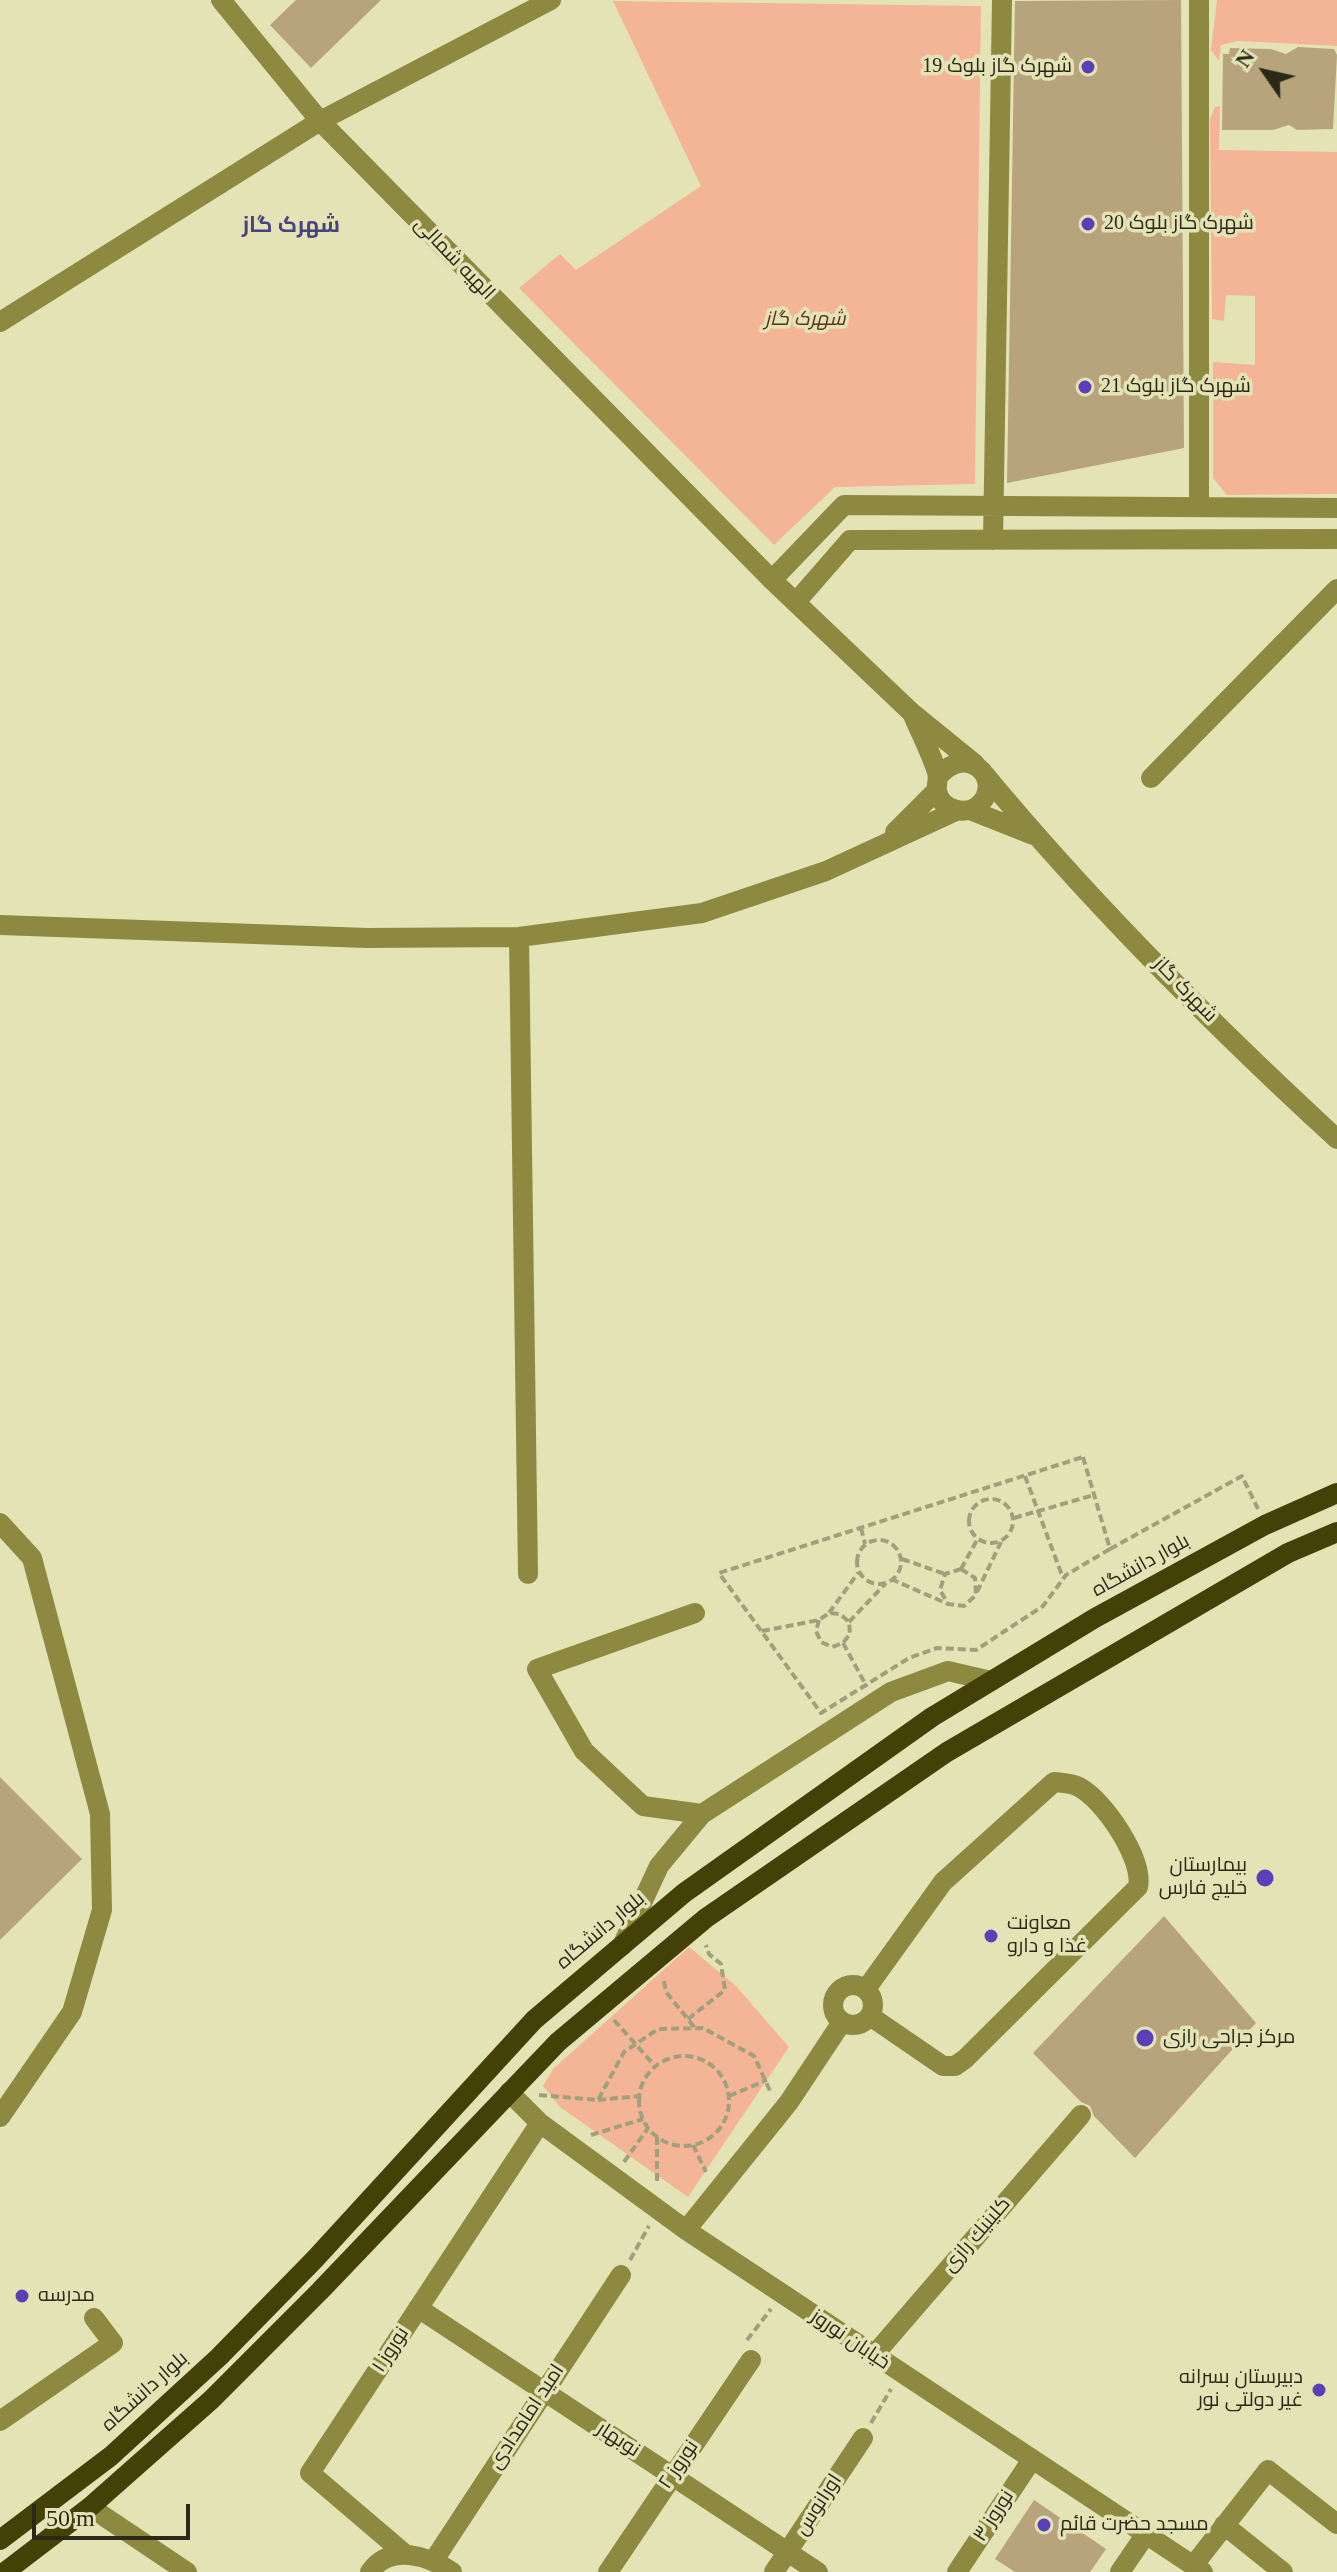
<!DOCTYPE html>
<html>
<head>
<meta charset="utf-8">
<style>
  body { margin:0 }
  #map { position:relative; width:1337px; height:2572px; overflow:hidden; background:#e4e3b6; font-family:"Times New Roman",serif }
  canvas { display:block }
  .north { position:absolute; left:1225px; top:32px; width:80px; height:80px; -webkit-text-stroke:6px #e4e3b6; paint-order:stroke; rotate:304deg; font-size:22px; font-weight:700; line-height:32px; text-align:center; color:#2a2918 }
  .north::after { content:''; display:block; margin:auto; width:28px; height:36px; background:#2a2918; clip-path:polygon(50% 0,100% 100%,50% 72%,0 100%) }
  .scale { position:absolute; left:32px; top:2504px; width:158px; height:36px; box-sizing:border-box; border:4px solid #2a2918; border-top:0; padding-left:10px; font-size:24px; line-height:28px; white-space:nowrap; color:#2a2918; -webkit-text-stroke:6px #e4e3b6; paint-order:stroke }
</style>
</head>
<body>
<div id="map">
<canvas width="1337" height="2572"></canvas>
<div class="north">N</div>
<div class="scale">50 m</div>
</div>
<script>
const g = document.querySelector('canvas').getContext('2d');
g.lineJoin = 'round';
function fill(path, color) {
  g.fillStyle = color;
  g.fill(path, 'evenodd');
}
function strokePath(path, color, width, dash) {
  g.strokeStyle = color;
  g.lineWidth = width;
  g.lineCap = dash ? 'butt' : 'round';
  g.setLineDash(dash || []);
  g.stroke(path);
}
function label(font, color, halo, rows, align = 'center') {
  g.font = font + ' "Times New Roman",Cairo,serif';
  g.lineWidth = 7;
  g.setLineDash([]);
  g.textBaseline = 'middle';
  g.strokeStyle = halo;
  g.fillStyle = color;
  for (const [text, x, y, turn = 0] of rows) {
    g.save();
    g.translate(x, y);
    g.rotate((+turn || 0) * Math.PI / 180);
    g.textAlign = isNaN(turn) ? turn : align;
    if (halo) g.strokeText(text, 0, 0);
    g.fillText(text, 0, 0);
    g.restore();
  }
}
const green = new Path2D(`
  M1217,0H1337V46L1238,41L1221,45L1219,61L1211,50Z
  M613,1L981,6L975,484L835,487L774,545L519,288L560,254L576,270L701,186Z
  M1220,106L1219,150L1337,152V494L1227,495L1213,478V362L1255,365V296L1226,295L1224,321L1212,319L1210,119L1215,107Z
  M689,1947L736,1986L789,2047L688,2197L560,2107L543,2086L553,2069Z`);
const building = new Path2D(`
  M296,0H381L311,68L270,25Z
  M1181,0L1184,448L1007,483L1015,1Z
  M1298,47L1334,49L1337,55L1333,129L1297,130L1289,125L1273,130H1222L1223,54H1229L1230,48L1271,49L1286,54Z
  M0,1777L82,1859L0,1940Z
  M1164,1916L1256,2023L1135,2158L1094,2116L1090,2106L1081,2102L1033,2053Z
  M1034,2500L1106,2549L1090,2572H1015L995,2559Z`);
const path = new Path2D(`
  M1083,1457L1110,1549L1066,1575L1043,1606L976,1650L937,1648L909,1658L821,1713L719,1573Z
  M1025,1476L1063,1578
  M969 1521a22 22 0 1 1 44 0a22 22 0 1 1-44 0Z
  M1014,1518L1094,1495
  M861,1528L865,1544
  M857 1562a22 22 0 1 1 44 0a22 22 0 1 1-44 0Z
  M1110,1549L1242,1476L1258,1509
  M902,1559L945,1574
  M961,1569L975,1578L976,1595L964,1606L948,1604L940,1590L945,1574Z
  M961,1569L977,1540
  M891,1579L948,1604
  M977,1592L1001,1542
  M829,1613L858,1573
  M849,1622L886,1583
  M762,1631L819,1620L829,1613L840,1614L849,1622L850,1634L843,1643L832,1647L821,1642L816,1631L819,1620
  M843,1643L867,1687
  M664,1981L666,1992L695,2028
  M688,2019L725,1990L721,1964L709,1954L706,1945
  M614,2020L655,2066
  M639 2101a45 45 0 1 1 90 0a45 45 0 1 1-90 0Z
  M539,2095L598,2100L624,2052L658,2029L703,2028L754,2056L771,2093
  M729,2096L767,2080
  M598,2100L639,2096
  M591,2135L643,2119
  M657,2137V2183
  M693,2145L706,2172
  M624,2162L648,2128
  M630,2260L649,2226
  M747,2340L771,2309
  M871,2423L891,2389`);
const minor = new Path2D(`
  M551,0L320,121L772,580L911,712L975,764
  M0,322L320,121L221,0
  M1199,507V0
  M993,540L1002,0
  M772,580L844,505L1337,508
  M796,602L850,540L1337,539
  M913,715C921,734 931,753 937,772C939,779 936,784 937,791C941,811 968,817 981,803C1003,778 966,743 939,776
  M985,775C1092,904 1213,1025 1337,1139
  M1151,778L1337,589
  M970,810L1033,835
  M895,832L937,790
  M0,925L367,938L519,937L702,913L826,871L956,811
  M519,937L528,1574
  M0,1523L32,1558L100,1814L102,1910L72,2012L0,2117
  M695,1613L537,1669L584,1751L643,1806L702,1814
  M622,1946L659,1866L702,1814L891,1692L948,1671L991,1681
  M833 2005a20 20 0 1 1 40 0a20 20 0 1 1-40 0Z
  M866,1989L943,1882L1054,1782C1063,1783 1072,1783 1079,1787C1103,1799 1144,1859 1138,1887L965,2059L955,2066H943L870,2016
  M509,2092L540,2123L686,2230L1203,2572
  M686,2230L789,2102L842,2022
  M418,2308L818,2572
  M874,2355L1081,2115
  M0,2421L113,2343L94,2318
  M90,2507L187,2572
  M1224,2525L1283,2572
  M405,2554L310,2473L540,2123
  M434,2560L621,2275
  M1193,2566L1268,2470L1337,2524
  M370,2572C390,2543 429,2556 452,2572
  M608,2572L751,2360
  M774,2572L863,2438
  M957,2572L1031,2461
  M1120,2572L1146,2534`);
const major = new Path2D(`
  M0,2540L111,2456L219,2357L315,2259L534,2020L684,1893L932,1717L1095,1618L1265,1525L1337,1493
  M5,2572L90,2507L211,2400L320,2291L558,2042L706,1918L947,1752L1288,1553L1337,1532`);
const markers = [
  [1088,67,8,"#5940b8"],
  [1088,224,8,"#5940b8"],
  [1085,387,8,"#5940b8"],
  [1265,1878,10,"#5940b8"],
  [991,1936,8,"#5940b8"],
  [1145,2038,10,"#5940b8"],
  [22,2296,8,"#5940b8"],
  [1319,2390,8,"#5940b8"],
  [1044,2525,8,"#5940b8"]
];
const poiNames = [
  ["شهرک گاز بلوک 19",1072,67,"right"],
  ["شهرک گاز بلوک 20",1104,224],
  ["شهرک گاز بلوک 21",1101,387],
  ["بیمارستان",1247,1866,"right"],
  ["خلیج فارس",1247,1889,"right"],
  ["معاونت",1007,1924],
  ["غذا و دارو",1007,1947],
  ["مرکز جراحی رازی",1163,2038],
  ["مدرسه",38,2296],
  ["دبیرستان بسرانه",1303,2378,"right"],
  ["غیر دولتی نور",1303,2401,"right"],
  ["مسجد حضرت قائم",1060,2525]
];
const streetNames = [
  ["الهیه شمالی",454,259,46],
  ["شهرک گاز",1185,990,46],
  ["بلوار دانشگاه",1141,1566,-29],
  ["بلوار دانشگاه",601,1931,-40],
  ["كلينيك رازی",977,2235,-49],
  ["خیابان نوروز",850,2340,34],
  ["نوروز ۱",391,2350,-57],
  ["بلوار دانشگاه",145,2392,-42],
  ["امید امامدادی",527,2417,-57],
  ["نوبهار",618,2440,33],
  ["نوروز ۲",679,2465,-56],
  ["اورانوس",819,2505,-57],
  ["نوروز ۳",994,2516,-57]
];
const parkNames = [
  ["شهرک گاز",805,320]
];
const neighbourhoodNames = [
  ["شهرک گاز",291,226]
];
fill(green, '#f4b597');
fill(building, '#b7a47c');
strokePath(path, '#a1a07d', 4, [8, 4]);
strokePath(minor, '#8d8940', 20);
strokePath(major, '#434008', 20);
for (const [x, y, r, color] of markers) {
  const dot = new Path2D();
  dot.arc(x, y, r, 0, 2 * Math.PI);
  g.fillStyle = color;
  g.fill(dot);
  strokePath(dot, '#e4e3b6', 3);
}
label('20px', '#2a2918', '#e4e3b6', poiNames, 'left');
label('20px', '#2a2918', '#e4e3b6', streetNames);
label('italic 20px', '#5d311a', '#e4e3b6', parkNames);
label('bold 22px', '#494280', '#e4e3b6', neighbourhoodNames);
</script>
</body>
</html>
